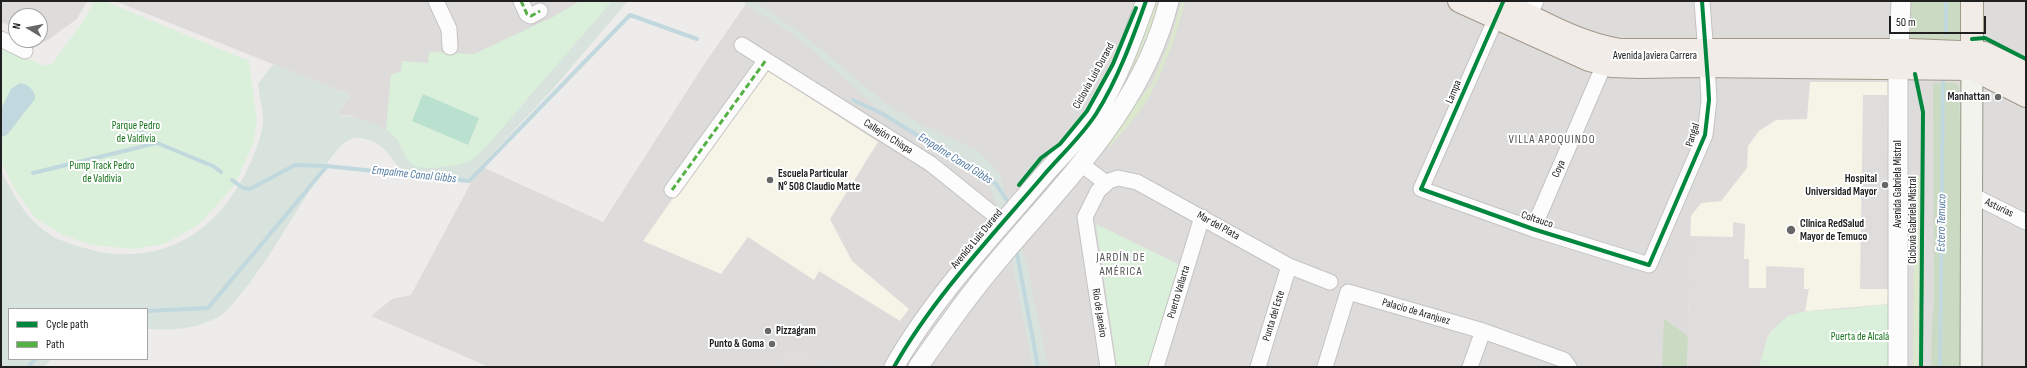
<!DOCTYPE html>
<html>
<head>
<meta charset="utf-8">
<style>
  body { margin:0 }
  #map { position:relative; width:2027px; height:368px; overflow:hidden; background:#eeecea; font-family:"Sofia Sans Condensed",sans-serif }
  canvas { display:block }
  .frame { position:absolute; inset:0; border:2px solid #202020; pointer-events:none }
  .legend { position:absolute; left:8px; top:308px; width:140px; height:52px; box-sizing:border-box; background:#fff; border:1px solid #a6a6a6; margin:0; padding:5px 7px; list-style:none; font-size:12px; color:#202020 }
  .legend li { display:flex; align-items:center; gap:8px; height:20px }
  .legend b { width:20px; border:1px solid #a6a6a6 }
  .north { position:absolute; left:8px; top:8px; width:40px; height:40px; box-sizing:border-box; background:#fff; border:1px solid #a6a6a6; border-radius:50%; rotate:280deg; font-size:11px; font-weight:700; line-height:16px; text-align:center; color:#202020 }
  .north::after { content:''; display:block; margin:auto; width:14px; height:18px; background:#686767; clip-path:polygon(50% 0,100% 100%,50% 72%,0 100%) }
  .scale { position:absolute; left:1889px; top:16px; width:97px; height:18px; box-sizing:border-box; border:2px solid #202020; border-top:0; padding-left:5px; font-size:12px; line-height:14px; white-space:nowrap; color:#202020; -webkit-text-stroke:3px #fff; paint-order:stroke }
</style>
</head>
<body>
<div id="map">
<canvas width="2027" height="368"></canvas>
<div class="frame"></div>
<ul class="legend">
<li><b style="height:5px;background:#00873e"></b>Cycle path</li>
<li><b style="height:5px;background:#55b145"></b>Path</li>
</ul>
<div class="north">N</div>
<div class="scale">50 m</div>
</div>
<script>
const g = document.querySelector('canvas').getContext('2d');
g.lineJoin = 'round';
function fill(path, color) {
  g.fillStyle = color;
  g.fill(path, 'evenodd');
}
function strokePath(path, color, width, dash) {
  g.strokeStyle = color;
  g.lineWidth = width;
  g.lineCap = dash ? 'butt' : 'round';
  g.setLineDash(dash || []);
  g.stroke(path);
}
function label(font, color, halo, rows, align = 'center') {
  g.font = font + ' "Sofia Sans Condensed",sans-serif';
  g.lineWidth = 4;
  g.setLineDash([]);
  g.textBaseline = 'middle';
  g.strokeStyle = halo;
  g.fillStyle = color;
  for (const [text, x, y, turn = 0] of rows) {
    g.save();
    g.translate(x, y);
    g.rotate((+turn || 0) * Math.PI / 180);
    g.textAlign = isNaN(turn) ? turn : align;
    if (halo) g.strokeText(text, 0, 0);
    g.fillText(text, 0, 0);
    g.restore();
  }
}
const residential = new Path2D(`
  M1,1H87L77,19L45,42L40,39V16H16V29L1,22Z
  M115,1H612L460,165L349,115H337L350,95Z
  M748,1H2026V367H489L371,316L392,299L411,295L480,166L603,222L703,66Z`);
const education = new Path2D(`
  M764,68L878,142L830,219L852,261L909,309L900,321L819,271L814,280L748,237L721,274L643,241Z
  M1810,82H1893L1891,304L1796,312L1759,367H1687L1691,216L1701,203L1721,201L1747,168L1748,146L1759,131L1776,120L1807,119Z`);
const grass = new Path2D(`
  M1155,1H1160C1149,41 1130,77 1109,113L1139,46Z
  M1182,1H1185C1176,36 1164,71 1146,102C1136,117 1122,132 1111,146H1108L1132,108L1152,84L1171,38Z
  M1920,176L1918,367H1913L1915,177Z`);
const forest = new Path2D(`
  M1910,1H1961L1960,46L1909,44L1908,34Z
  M1933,83H1955L1959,86L1961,184L1960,367H1931L1932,323L1934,305Z
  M1664,319L1689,337L1687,367H1662Z`);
const wetland = new Path2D(`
  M612,1H628L552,90L469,178C453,183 418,184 404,173C396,167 394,159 387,152C379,143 361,134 349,140C337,146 322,171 315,182C288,224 260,276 225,312C221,316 213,320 207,322C189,330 166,330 147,329V309H9V359H52L44,367H1V171C13,192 22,213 41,228C56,241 77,246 96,251C164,265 216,232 246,172C253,157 261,140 263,123C264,111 259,97 258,84L273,64L350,95L337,115C357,116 383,124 397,139C402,144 404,152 408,158Z
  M741,1H754L804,35L884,102L920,124L977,150L999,172L1028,270L1048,367H1033L1010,251L989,181L978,171L955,155L922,138L877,108L800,39Z`);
const park = new Path2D(`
  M94,1H104L249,61L257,122L253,144L234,186L198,225L164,244L133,249L92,245L63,235L35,218L14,188L1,161V46L44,66L52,64L84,20Z
  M580,1H612L486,147C481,151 475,158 469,161C459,166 420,172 412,164C401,153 401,137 386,130L391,75L401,71L402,61L428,63L429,52L474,54L553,17Z
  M1096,224L1180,265L1150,367H1117Z
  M1891,304L1892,367H1759C1760,360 1763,353 1765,346C1779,303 1809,313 1845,309C1861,307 1876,306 1891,304Z`);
const pitch = new Path2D(`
  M423,94L479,118L468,145L412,121Z`);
const parking = new Path2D(`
  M1863,95H1887L1890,289H1860Z
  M1733,222L1745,224L1744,259H1749V288H1766V266L1804,268V289H1809L1805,311L1788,316L1773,329L1768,336L1759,367H1687L1690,236L1733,237Z
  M789,344L837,367H777Z`);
const water = new Path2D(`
  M20,83C29,84 35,91 35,99L7,135L1,137V109L11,89Z`);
const stream = new Path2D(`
  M1946,1V34
  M853,100L883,114L996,184L1008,202L1009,206
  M129,122L157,143L213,166L221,172
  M33,173L157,143
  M232,180L243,188L250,189L295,165L327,166
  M1016,248L1038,367
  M147,311L208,308L327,166L469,181L630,15L697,39
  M28,367L35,359
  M1940,367L1943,80`);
const minor = new Path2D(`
  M436,1L449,29L450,47
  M521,1L527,14L531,16L540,11
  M1500,9L1421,189L1533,229L1649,265L1705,135L1709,100L1708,82L1702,1
  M1529,15L1536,1
  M1,39L25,51
  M742,45L931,164L1003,222
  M1081,164L1106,183
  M672,190L766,60
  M1972,195L2026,222
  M1533,229L1604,65
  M1108,367L1085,217L1098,191L1109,181L1118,178L1137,182L1289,266L1330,282
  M1156,367L1202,217
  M1258,367L1289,266
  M1325,367L1348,292L1483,331L1564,360L1569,367
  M1470,367L1483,331`);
const tertiary = new Path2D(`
  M894,367C933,298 991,237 1043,176C1060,156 1081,137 1096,114C1118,79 1132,40 1146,1
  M918,367C944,330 970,293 1000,258C1066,180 1144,105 1169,1
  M1898,367V69L1901,1`);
const secondary = new Path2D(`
  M1971,367L1972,54`);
const primary = new Path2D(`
  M1459,1L1589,60L1611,66L1640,67L1696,66L1973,69L2026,96
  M1500,1C1539,20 1577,43 1620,50H1910L1984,53L2026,73
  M1972,1V52`);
const quiet = new Path2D(`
  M521,1L527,14L531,16L540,11
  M672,190L766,60`);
const cycleway = new Path2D(`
  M1503,2L1421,189L1533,229L1649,265L1705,135L1709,100L1708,82L1702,1
  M1972,39L1985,38L2026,59
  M1915,74L1923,112L1921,367
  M1019,185L1041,158L1060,144L1087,111L1113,64L1136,8
  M894,367C933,298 991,237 1043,176C1060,156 1081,137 1096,114C1118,79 1132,40 1146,1`);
const markers = [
  [1998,97,4,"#686767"],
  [770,180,4,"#686767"],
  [1885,185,4,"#686767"],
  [1791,230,5,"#686767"],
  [768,331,4,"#686767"],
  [772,344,4,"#686767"]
];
const streetNames = [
  ["Avenida Javiera Carrera",1655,56],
  ["Ciclovía Luis Durand",1094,76,-61],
  ["Lampa",1454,92,-67],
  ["Pangal",1693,135,-72],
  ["Callejón Chispa",888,137,32],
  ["Coya",1559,169,-67],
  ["Avenida Gabriela Mistral",1898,184,-90],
  ["Asturias",1999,208,26],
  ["Coltauco",1537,220,18],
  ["Ciclovía Gabriela Mistral",1913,220,-90],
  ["Mar del Plata",1218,226,29],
  ["Avenida Luis Durand",977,239,-50],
  ["Puerto Vallarta",1179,292,-73],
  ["Palacio de Aranjuez",1416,312,16],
  ["Río de Janeiro",1099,313,81],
  ["Punta del Este",1274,316,-73]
];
const poiNames = [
  ["Manhattan",1990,97],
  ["Escuela Particular",778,174,"left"],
  ["N° 508 Claudio Matte",778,187,"left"],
  ["Hospital",1877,179],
  ["Universidad Mayor",1877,192],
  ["Clínica RedSalud",1800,224,"left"],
  ["Mayor de Temuco",1800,237,"left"],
  ["Pizzagram",776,331,"left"],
  ["Punto & Goma",764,344]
];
const parkNames = [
  ["Parque Pedro",136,126],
  ["de Valdivia",136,139],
  ["Pump Track Pedro",102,166],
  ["de Valdivia",102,179],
  ["Puerta de Alcalá",1860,337]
];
const neighbourhoodNames = [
  ["VILLA APOQUINDO",1552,140],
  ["JARDÍN DE",1121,258],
  ["AMÉRICA",1121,272]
];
const waterNames = [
  ["Empalme Canal Gibbs",955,159,32],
  ["Empalme Canal Gibbs",414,175,6],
  ["Estero Temuco",1942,223,-89]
];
fill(residential, '#dddcdb');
fill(education, '#f6f4e7');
fill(grass, '#dce8cc');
fill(forest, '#cbdac2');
fill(wetland, '#d9e3dd');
fill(park, '#daf0da');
fill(pitch, '#bae0cf');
fill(parking, '#dedddc');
fill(water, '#c0d8de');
strokePath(stream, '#c0d8de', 4);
strokePath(minor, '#c4c3c2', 17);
strokePath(tertiary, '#c4c3c2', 21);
strokePath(secondary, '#959683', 23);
strokePath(primary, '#a29989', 24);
strokePath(minor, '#fcfcfc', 15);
strokePath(tertiary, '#fcfcfc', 19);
strokePath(secondary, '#f3f3ed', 21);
strokePath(primary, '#f1ece7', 22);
strokePath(quiet, '#55b145', 3, [6, 3]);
strokePath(cycleway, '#00873e', 4);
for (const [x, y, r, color] of markers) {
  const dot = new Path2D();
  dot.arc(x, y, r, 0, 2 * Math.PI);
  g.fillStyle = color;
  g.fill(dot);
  strokePath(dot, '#fff', 1.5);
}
label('11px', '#202020', '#fff', streetNames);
label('bold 11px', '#202020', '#fff', poiNames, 'right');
label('11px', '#18751d', '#fff', parkNames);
g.letterSpacing = '1px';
label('12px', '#535353', '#fff', neighbourhoodNames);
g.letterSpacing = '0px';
label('italic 12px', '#537aa0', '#fff', waterNames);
</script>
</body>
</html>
